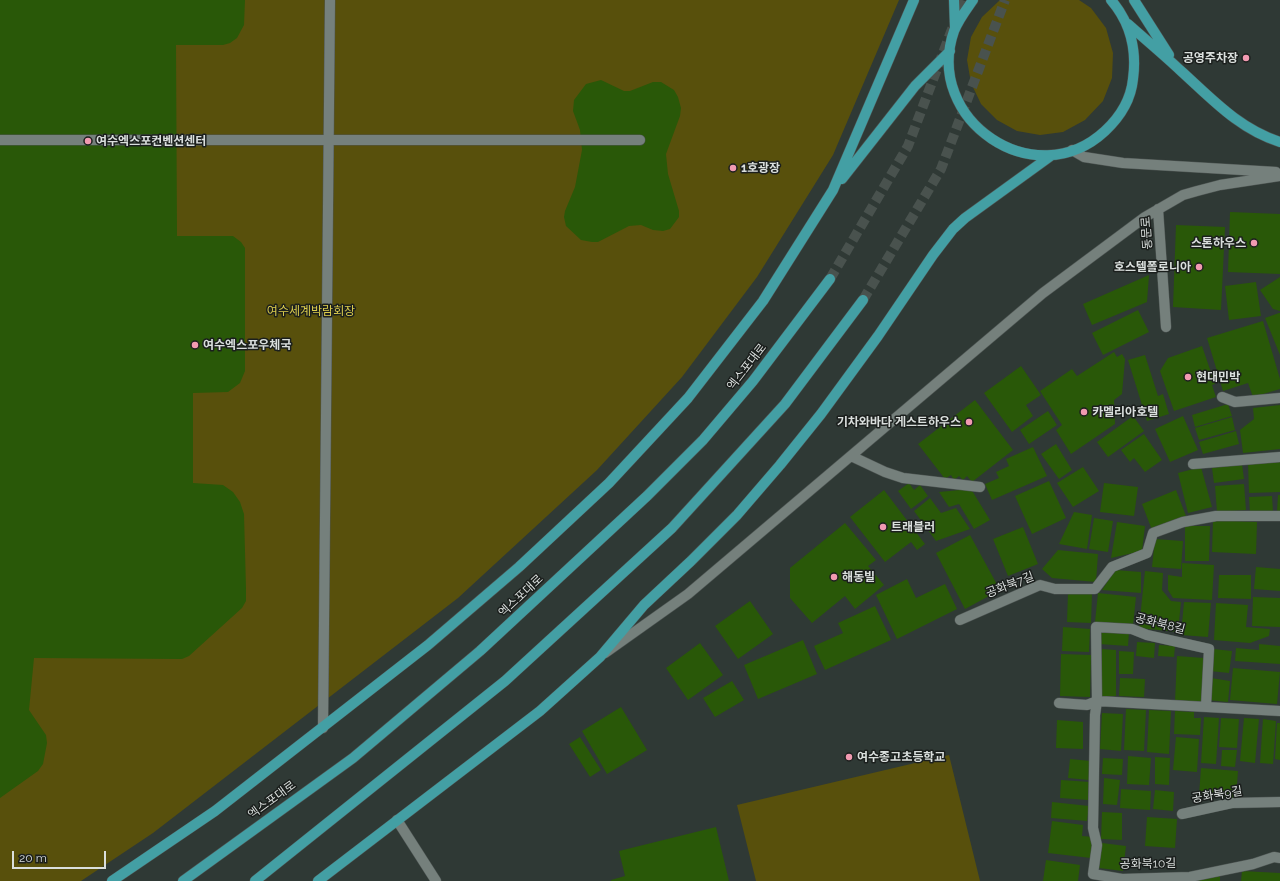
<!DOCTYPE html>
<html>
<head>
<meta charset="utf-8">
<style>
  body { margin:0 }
  #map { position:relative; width:1280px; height:881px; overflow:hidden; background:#2f3935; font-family:Raleway,sans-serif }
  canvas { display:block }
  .scale { position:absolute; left:12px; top:851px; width:94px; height:18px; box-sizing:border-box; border:2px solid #dadfdd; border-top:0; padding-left:5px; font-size:12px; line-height:14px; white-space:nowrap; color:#dadfdd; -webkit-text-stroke:3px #1b1f1d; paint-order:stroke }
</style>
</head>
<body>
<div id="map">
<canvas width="1280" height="881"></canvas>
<div class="scale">20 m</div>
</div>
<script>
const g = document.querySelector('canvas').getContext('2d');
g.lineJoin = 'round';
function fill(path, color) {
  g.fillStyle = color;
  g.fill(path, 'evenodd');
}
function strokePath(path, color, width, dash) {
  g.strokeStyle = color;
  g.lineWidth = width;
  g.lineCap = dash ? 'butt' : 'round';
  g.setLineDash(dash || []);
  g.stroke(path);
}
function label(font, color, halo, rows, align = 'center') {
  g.font = font + ' Raleway,"Noto Sans KR",sans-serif';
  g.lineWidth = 3;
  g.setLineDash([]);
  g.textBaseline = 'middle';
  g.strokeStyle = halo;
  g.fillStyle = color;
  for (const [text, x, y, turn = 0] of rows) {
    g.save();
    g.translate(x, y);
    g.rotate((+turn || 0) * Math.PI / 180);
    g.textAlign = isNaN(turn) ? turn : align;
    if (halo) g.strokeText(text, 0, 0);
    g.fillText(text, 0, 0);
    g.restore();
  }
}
const green = new Path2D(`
  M0,0H899L833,155L757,277L682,377L597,470L458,598L153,833L81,881H0Z
  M1000,0H1079L1091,8L1106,28L1113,53L1112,78L1103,101L1085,120L1063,132L1040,135L1017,131L997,120L981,104L971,83L967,60L971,37L982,17Z
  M949,755L980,881H756L737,805Z`);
const building = new Path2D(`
  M0,0H245L244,25L237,38L230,43L223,45H176L177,236H233L241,242L245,248V371L240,383L228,392L193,393V483L223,485L233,492L240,502L244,514L246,589V601L242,608L189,656L182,659L34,658L29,710L46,735L47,743L43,764L38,771L0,798Z
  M601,80L624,91H630L653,82H661L674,90L678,97L681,108L680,116L666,154L668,174L679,211V217L670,229L663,231L653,230L641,225L629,226L598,242H592L581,240L566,226L564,217L565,211L575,187L582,150L580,130L573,111L574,100L586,84Z
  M1230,212L1280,214V274L1228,272Z
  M1176,225L1225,227L1221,310L1173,307Z
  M1149,275L1147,302L1092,325L1083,304Z
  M1280,277V311L1273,309L1260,290Z
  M1256,282L1261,316L1229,320L1225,286Z
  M1138,310L1149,332L1103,355L1092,333Z
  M1279,313H1280V355L1265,318Z
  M1263,321L1280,379V389L1253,397L1248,383L1223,391L1207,338Z
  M1202,346L1215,384L1212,385L1216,397L1174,411L1160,371L1168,358Z
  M1114,352L1117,357L1122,354L1125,359L1122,394L1114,400L1115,424L1071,454L1056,430L1062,425L1040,391L1072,369L1077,376Z
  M1145,355L1158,396L1163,394L1169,414L1147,421L1128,360Z
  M1021,366L1041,395L1026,405L1033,416L1012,432L984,393Z
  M975,400L1013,450L972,482L967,476L963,480L959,476L954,480L951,475L945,479L918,444Z
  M1228,404L1232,416L1195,427L1192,415Z
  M1280,405V449L1243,453L1240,430L1254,419L1253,408Z
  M1048,411L1057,425L1029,444L1020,430Z
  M1133,416L1144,431L1108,457L1097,442Z
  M1183,416L1198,450L1170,462L1155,429Z
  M1232,417L1235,430L1199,440L1195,428Z
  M1236,431L1239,444L1203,454L1199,442Z
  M1144,434L1162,460L1145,472L1134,458L1130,462L1121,450Z
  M1056,444L1072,470L1059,479L1041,454Z
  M1033,447L1047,476L992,500L985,484L999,478L996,472L1009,466L1006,459Z
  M1280,461V492L1249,493L1248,462Z
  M1242,464L1244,479L1214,483L1212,468Z
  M1083,467L1099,491L1073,507L1057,483Z
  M1201,467L1212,507L1188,513L1178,473Z
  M1049,481L1066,518L1032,534L1015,496Z
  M909,483L914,490L920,485L928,496L911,509L898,491Z
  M1104,483L1138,487L1134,516L1100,512Z
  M1244,484L1246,510L1217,512L1215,486Z
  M971,489L990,520L974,529L959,504L949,507L939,492Z
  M884,490L925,544L917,550L911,542L885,562L850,517Z
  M1176,490L1186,516L1152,530L1142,504Z
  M1278,495H1280V512H1277Z
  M1272,496L1273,512L1250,513L1249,497Z
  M930,498L941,513L956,508L970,529L936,541L914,511Z
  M1074,512L1092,515L1087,549L1059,544Z
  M1094,518L1113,521L1108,552L1089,549Z
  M1213,520L1257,522L1256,554L1212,552Z
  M1117,522L1145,526L1142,551L1111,558Z
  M845,523L876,560L868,566L884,585L855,609L845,596L812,623L790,598V568Z
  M1185,526H1210L1209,561H1185Z
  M1023,527L1038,564L1008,576L993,539Z
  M970,535L1000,590L965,609L936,553Z
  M1155,539L1183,541L1181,569L1152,567Z
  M1058,550L1098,554L1096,582L1052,578L1042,569Z
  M1182,563L1214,565L1212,600L1173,598L1168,590V575L1182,577Z
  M1256,567L1280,569V591L1254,589Z
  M1115,570L1141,572V593L1102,590Z
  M1145,571L1163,573L1162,590L1171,601L1181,602L1178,632L1139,628Z
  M1219,575H1251V599L1218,598Z
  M907,579L916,598L945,584L957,609L897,639L876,595Z
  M1068,593H1092L1091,623L1067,622Z
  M1098,593L1136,597L1133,625L1095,622Z
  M1253,597L1280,598V627L1252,626Z
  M750,601L773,634L738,659L715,626Z
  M1184,602L1211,603L1208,637L1181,635Z
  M1216,603L1248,605L1246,627L1270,629L1269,636L1250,643L1214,640Z
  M875,606L891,640L825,670L814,646L843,633L838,623Z
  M1063,627L1090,629L1089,652L1062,651Z
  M1100,630L1129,632L1128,646L1099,644Z
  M803,640L817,674L758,699L744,665Z
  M1137,642L1155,643L1154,658L1136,656Z
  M700,643L723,675L688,700L666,668Z
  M1259,644L1280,646V664L1235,661L1236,648L1259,650Z
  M1159,645L1175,646L1174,657L1158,656Z
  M1102,649L1116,650V696H1102Z
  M1213,649L1232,651L1229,673L1210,671Z
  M1119,651L1134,652L1133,674H1119Z
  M1061,654L1091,655L1090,697L1060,696Z
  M1177,656L1204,658L1202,703L1175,702Z
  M1233,668L1280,672L1277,704L1230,700Z
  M1120,678L1145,679L1144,697L1119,696Z
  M1211,678L1230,681L1228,702L1208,700Z
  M732,681L744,700L715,717L703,698Z
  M621,707L647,750L607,774L582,731Z
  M1126,709L1146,710L1144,751L1124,750Z
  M1149,710L1171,711L1169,754L1147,752Z
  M1175,711L1194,712V718H1201L1200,735L1174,734Z
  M1102,713L1123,714L1121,751L1100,749Z
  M1204,717L1219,718L1216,764L1201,763Z
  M1221,718L1239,719L1237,748L1219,747Z
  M1244,718L1259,719L1255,763L1240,761Z
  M1263,719L1276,721L1273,764L1260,763Z
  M1057,720L1083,722V749L1056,748Z
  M1277,723H1280V760L1275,759Z
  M580,737L601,770L590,777L569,744Z
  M1176,737L1199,739L1197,772L1173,770Z
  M1222,750H1237L1235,767L1221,766Z
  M1128,756L1151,758L1149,785L1127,784Z
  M1155,757L1170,758L1169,785L1155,784Z
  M1103,758L1123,759L1122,775L1102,774Z
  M1070,759L1091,761L1089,780L1068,778Z
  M1201,768L1238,771L1236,798L1199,795Z
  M1104,778L1120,780L1117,805L1103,804Z
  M1061,780L1090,782L1088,800L1060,798Z
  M1121,789L1151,791L1150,810L1120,808Z
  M1155,790L1174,792L1173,811L1153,809Z
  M1052,802L1089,806L1087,821L1051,818Z
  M1102,812L1122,813V840L1101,839Z
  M1147,817L1177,819L1175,848L1145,846Z
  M1052,821L1083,825L1082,836L1093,837L1091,858L1048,853Z
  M716,827L729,881H611V880L625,876L619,851Z
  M1102,843L1126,846L1123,871L1099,868Z
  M1046,860L1080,865L1078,881H1043Z
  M1242,871L1280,873V881H1241Z
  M1220,876V881H1191V880Z`);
const majorTunnel = new Path2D(`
  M830,279L908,146L963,0
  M863,300L941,169L1005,0`);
const minor = new Path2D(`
  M0,140H640
  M1072,150L1084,157L1123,163L1276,172
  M1158,209L1166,327
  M1222,397L1235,402L1280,398
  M851,456L885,472L903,478L980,487
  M1193,464L1280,457
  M960,620L1040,585L1055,589H1095L1112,567L1147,553L1153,533L1183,522L1216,516H1280
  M605,653L688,594L1043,293L1145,217L1183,195L1197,191L1220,185L1280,176
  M1097,701L1095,715L1093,828L1097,845L1093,874L1122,879L1190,877L1253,864L1274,857L1280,858
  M1059,703L1087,705L1097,701
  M1206,706L1209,649L1147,635L1132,629L1096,627L1097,701L1280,711
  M323,728L330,0
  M1182,814L1232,803L1280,802
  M397,820L436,881`);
const major = new Path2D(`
  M954,0L955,28
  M973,0C966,10 959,19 954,31C923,120 1035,196 1105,131C1120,117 1131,99 1133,79C1137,50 1130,22 1111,0
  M1134,0L1169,55
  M1128,24C1146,40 1164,55 1181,71C1212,99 1239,129 1280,142
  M842,179L915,86L950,51
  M112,881L215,811L428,645L519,567L609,483L688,398L763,301L833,190L914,0
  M183,881L353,758L480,651L647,496L703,440L753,381L830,279
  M255,881L505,681L672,528L785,404L863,300
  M318,881L540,711L600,657L644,605L691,561L737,515L780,465L821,414L878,336L933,255L953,229L965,218L1052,155`);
const markers = [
  [1246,58,4,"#f19ab1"],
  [88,141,4,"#f19ab1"],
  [733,168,4,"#f19ab1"],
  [1254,243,4,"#f19ab1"],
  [1199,267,4,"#f19ab1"],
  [195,345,4,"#f19ab1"],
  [1188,377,4,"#f19ab1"],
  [1084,412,4,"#f19ab1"],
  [969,422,4,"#f19ab1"],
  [883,527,4,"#f19ab1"],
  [834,577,4,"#f19ab1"],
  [849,757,4,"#f19ab1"]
];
const poiNames = [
  ["공영주차장",1238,58,"right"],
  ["여수엑스포컨벤션센터",96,141],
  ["1호광장",741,168],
  ["스톤하우스",1246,243,"right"],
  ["호스텔폴로니아",1191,267,"right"],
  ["여수엑스포우체국",203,345],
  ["현대민박",1196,377],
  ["카멜리아호텔",1092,412],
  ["기차와바다 게스트하우스",961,422,"right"],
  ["트래블러",891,527],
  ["해동빌",842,577],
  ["여수종고초등학교",857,757]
];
const streetNames = [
  ["동문로",1147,233,-94],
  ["엑스포대로",747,367,-52],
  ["공화북7길",1010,585,-21],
  ["엑스포대로",521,596,-43],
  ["공화북8길",1160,624,14],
  ["공화북9길",1217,795,-9],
  ["엑스포대로",272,800,-36],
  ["공화북10길",1148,864,-1]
];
const parkNames = [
  ["여수세계박람회장",311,311]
];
fill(green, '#58500c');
fill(building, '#295808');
strokePath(majorTunnel, '#49524e', 10, [10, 5]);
strokePath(minor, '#4e5553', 11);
strokePath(major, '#4e5553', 11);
strokePath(minor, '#75807c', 10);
strokePath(major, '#439fa4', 10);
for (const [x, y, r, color] of markers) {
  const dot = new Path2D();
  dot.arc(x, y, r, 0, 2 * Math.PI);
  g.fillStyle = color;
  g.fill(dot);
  strokePath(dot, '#1b1f1d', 1.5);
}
label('bold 12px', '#dadfdd', '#1b1f1d', poiNames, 'left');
label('12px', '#dadfdd', '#1b1f1d', streetNames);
label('12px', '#dccd4d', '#1b1f1d', parkNames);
</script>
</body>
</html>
